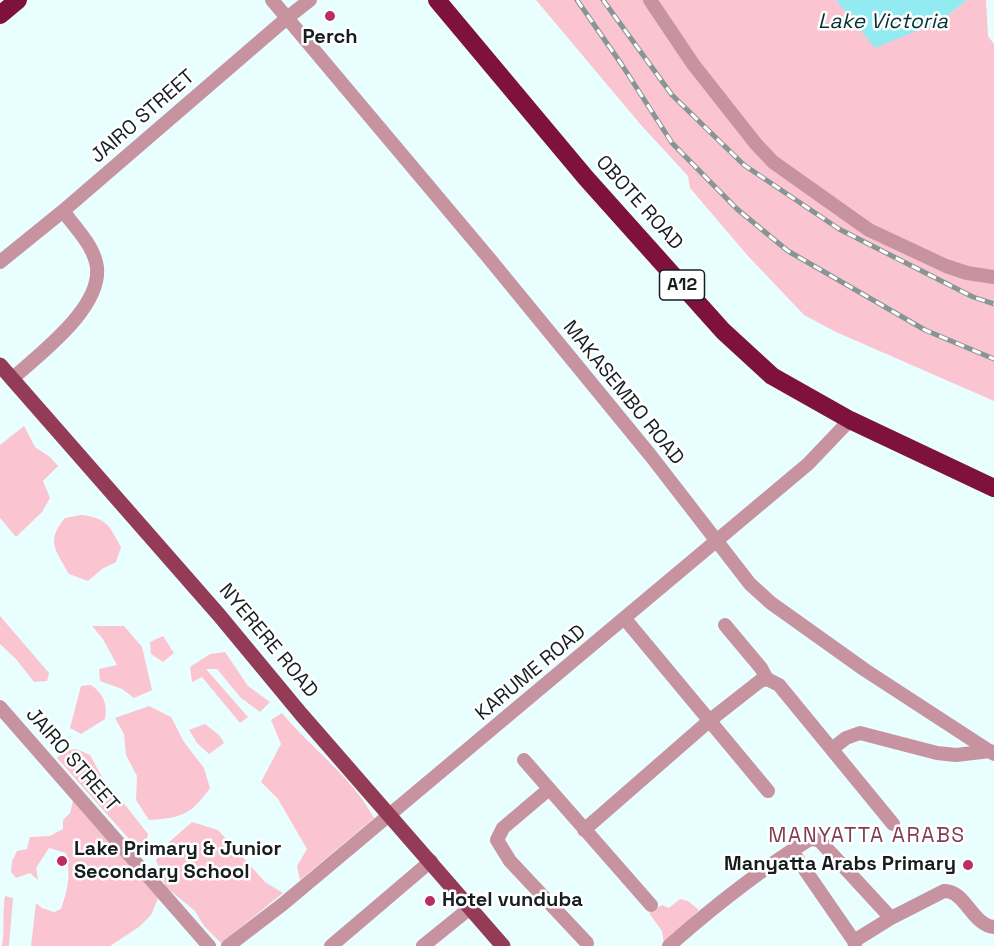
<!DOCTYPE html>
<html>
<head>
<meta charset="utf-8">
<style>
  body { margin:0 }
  canvas { display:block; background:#e9feff }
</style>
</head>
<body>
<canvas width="994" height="946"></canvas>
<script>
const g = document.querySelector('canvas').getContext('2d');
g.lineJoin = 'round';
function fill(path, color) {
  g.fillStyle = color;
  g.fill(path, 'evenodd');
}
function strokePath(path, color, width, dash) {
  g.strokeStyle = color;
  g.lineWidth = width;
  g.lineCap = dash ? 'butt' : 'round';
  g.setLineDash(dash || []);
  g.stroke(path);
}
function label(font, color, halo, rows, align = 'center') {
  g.font = font + ' "Space Grotesk",sans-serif';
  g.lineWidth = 5;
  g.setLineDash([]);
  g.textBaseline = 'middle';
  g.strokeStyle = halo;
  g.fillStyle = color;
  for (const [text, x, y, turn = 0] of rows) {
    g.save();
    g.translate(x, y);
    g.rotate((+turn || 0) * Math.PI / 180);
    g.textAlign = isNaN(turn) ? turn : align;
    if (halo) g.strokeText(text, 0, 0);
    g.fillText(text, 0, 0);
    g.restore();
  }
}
const green = new Path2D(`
  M536,0H836L839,4L939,22L967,0H986L988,36L994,44V401L836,332L804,315L748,256L690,188L688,176L641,125Z
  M24,426L35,447L50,457L58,466L43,481L50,498L42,512L16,537L0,518V445Z
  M81,515C107,518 109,525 121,547L116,562L102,569L88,581L69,574C56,550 45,542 65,518Z
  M0,616L49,673L47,681L34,682L16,659L0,644Z
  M92,626H124L142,647L152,690L134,698L122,689L100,681L99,669L117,665L103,639Z
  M163,636L174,653L163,662L151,654L150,642Z
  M225,652L248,686L270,702L260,712L241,698L217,669H206L248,717L240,723L202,677L192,682L190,667L210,654Z
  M91,685C103,693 108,704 105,719L81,734L70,728L81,686Z
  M149,706L171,717L184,742L204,768L210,788C191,815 181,818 149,820L136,800L137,776L126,755L124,734L115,718Z
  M282,713C311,748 352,777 374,818L300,880L297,866L307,849L278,799L261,782L281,744L271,720Z
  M205,724L219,735L224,743L209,754L197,743L189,730Z
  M76,749L90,755L104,781L122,801L148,834L145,848H137L57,758L64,751Z
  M73,801L159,896L151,915L139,927L110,946H31L36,903L42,908L54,912L61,909C68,889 71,875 66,853L49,848L36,868L38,880L30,873L16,878L11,872L12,861L17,851L27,849L30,837L50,836L63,829V820L70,813Z
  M192,822L218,830L265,882L283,893L221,943L204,926L195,911L166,887L156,860L168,843Z
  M5,896L13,898L9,946H2C5,929 2,914 5,896Z
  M680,899L688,901L699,910L664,944L662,931L649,913L662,905L669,908Z`);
const water = new Path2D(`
  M836,0H967L939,22L875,48Z`);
const minor = new Path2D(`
  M272,0L488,257L651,456L750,584L771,603L865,670L994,754
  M650,0L693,64L756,144L773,162L869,230L946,266L967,273L994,277
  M0,262L63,211L287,18L310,0
  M12,379C39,354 107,305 96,262C91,243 75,227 63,211
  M625,619L768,791
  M725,625L761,668L767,679
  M0,707L209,946
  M832,749L846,738L860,733L937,753L956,755L990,751
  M524,760L651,905
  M549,789L503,828L497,840L510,861L587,943
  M584,830L709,721L760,681L767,679L779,685L893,824
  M792,851L854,941L855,946
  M854,941L891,918L944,891C965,890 973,926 994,927
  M228,946L283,904L808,464L850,420
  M331,946L431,861
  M423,946L470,908
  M669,946C713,907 760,870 810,839L819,840L891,918`);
const major = new Path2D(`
  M0,365L219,615L301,714L503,946`);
const highway = new Path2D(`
  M437,0L586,178L723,331L772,376L850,420L994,488
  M0,15L18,0`);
const rail = new Path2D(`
  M577,0L622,65L672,143L737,209L788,251L925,330L994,359
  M603,0L672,95L744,165L839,229L973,297L994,304`);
const markers = [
  [330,16,6,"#ba2e63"],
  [62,861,6,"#ba2e63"],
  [968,865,6,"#ba2e63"],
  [430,901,6,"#ba2e63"]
];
const shields = [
  [682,285,45]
];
const shieldNames = [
  ["A12",682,285]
];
const poiNames = [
  ["Perch",330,38,"center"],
  ["Lake Primary & Junior",74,850],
  ["Secondary School",74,873],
  ["Manyatta Arabs Primary",956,865,"right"],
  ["Hotel vunduba",442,901]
];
const streetNames = [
  ["JAIRO STREET",143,117,-41],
  ["OBOTE ROAD",639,203,48],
  ["MAKASEMBO ROAD",623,393,51],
  ["NYERERE ROAD",268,641,50],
  ["KARUME ROAD",531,673,-40],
  ["JAIRO STREET",72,760,49]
];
const waterNames = [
  ["Lake Victoria",883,22]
];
const neighbourhoodNames = [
  ["MANYATTA ARABS",867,836]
];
fill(green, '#fbc4d1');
fill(water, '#92ebf0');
strokePath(minor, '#c893a0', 14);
strokePath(major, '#943b57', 15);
strokePath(highway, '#7f113f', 18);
strokePath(rail, '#879596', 5);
strokePath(rail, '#fff', 3, [9]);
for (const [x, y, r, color] of markers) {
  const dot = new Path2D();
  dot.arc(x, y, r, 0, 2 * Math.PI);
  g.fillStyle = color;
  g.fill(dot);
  strokePath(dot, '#fff', 2);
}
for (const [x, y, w] of shields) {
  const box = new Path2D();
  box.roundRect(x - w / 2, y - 15, w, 30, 4.5);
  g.fillStyle = '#fff';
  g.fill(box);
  strokePath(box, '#171e1f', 1.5);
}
label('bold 18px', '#171e1f', null, shieldNames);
label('bold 20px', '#171e1f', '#fff', poiNames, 'left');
label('20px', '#171e1f', '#fff', streetNames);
label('italic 21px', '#053234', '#fff', waterNames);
g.letterSpacing = '1.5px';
label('21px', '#833d52', '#fff', neighbourhoodNames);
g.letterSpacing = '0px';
</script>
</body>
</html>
